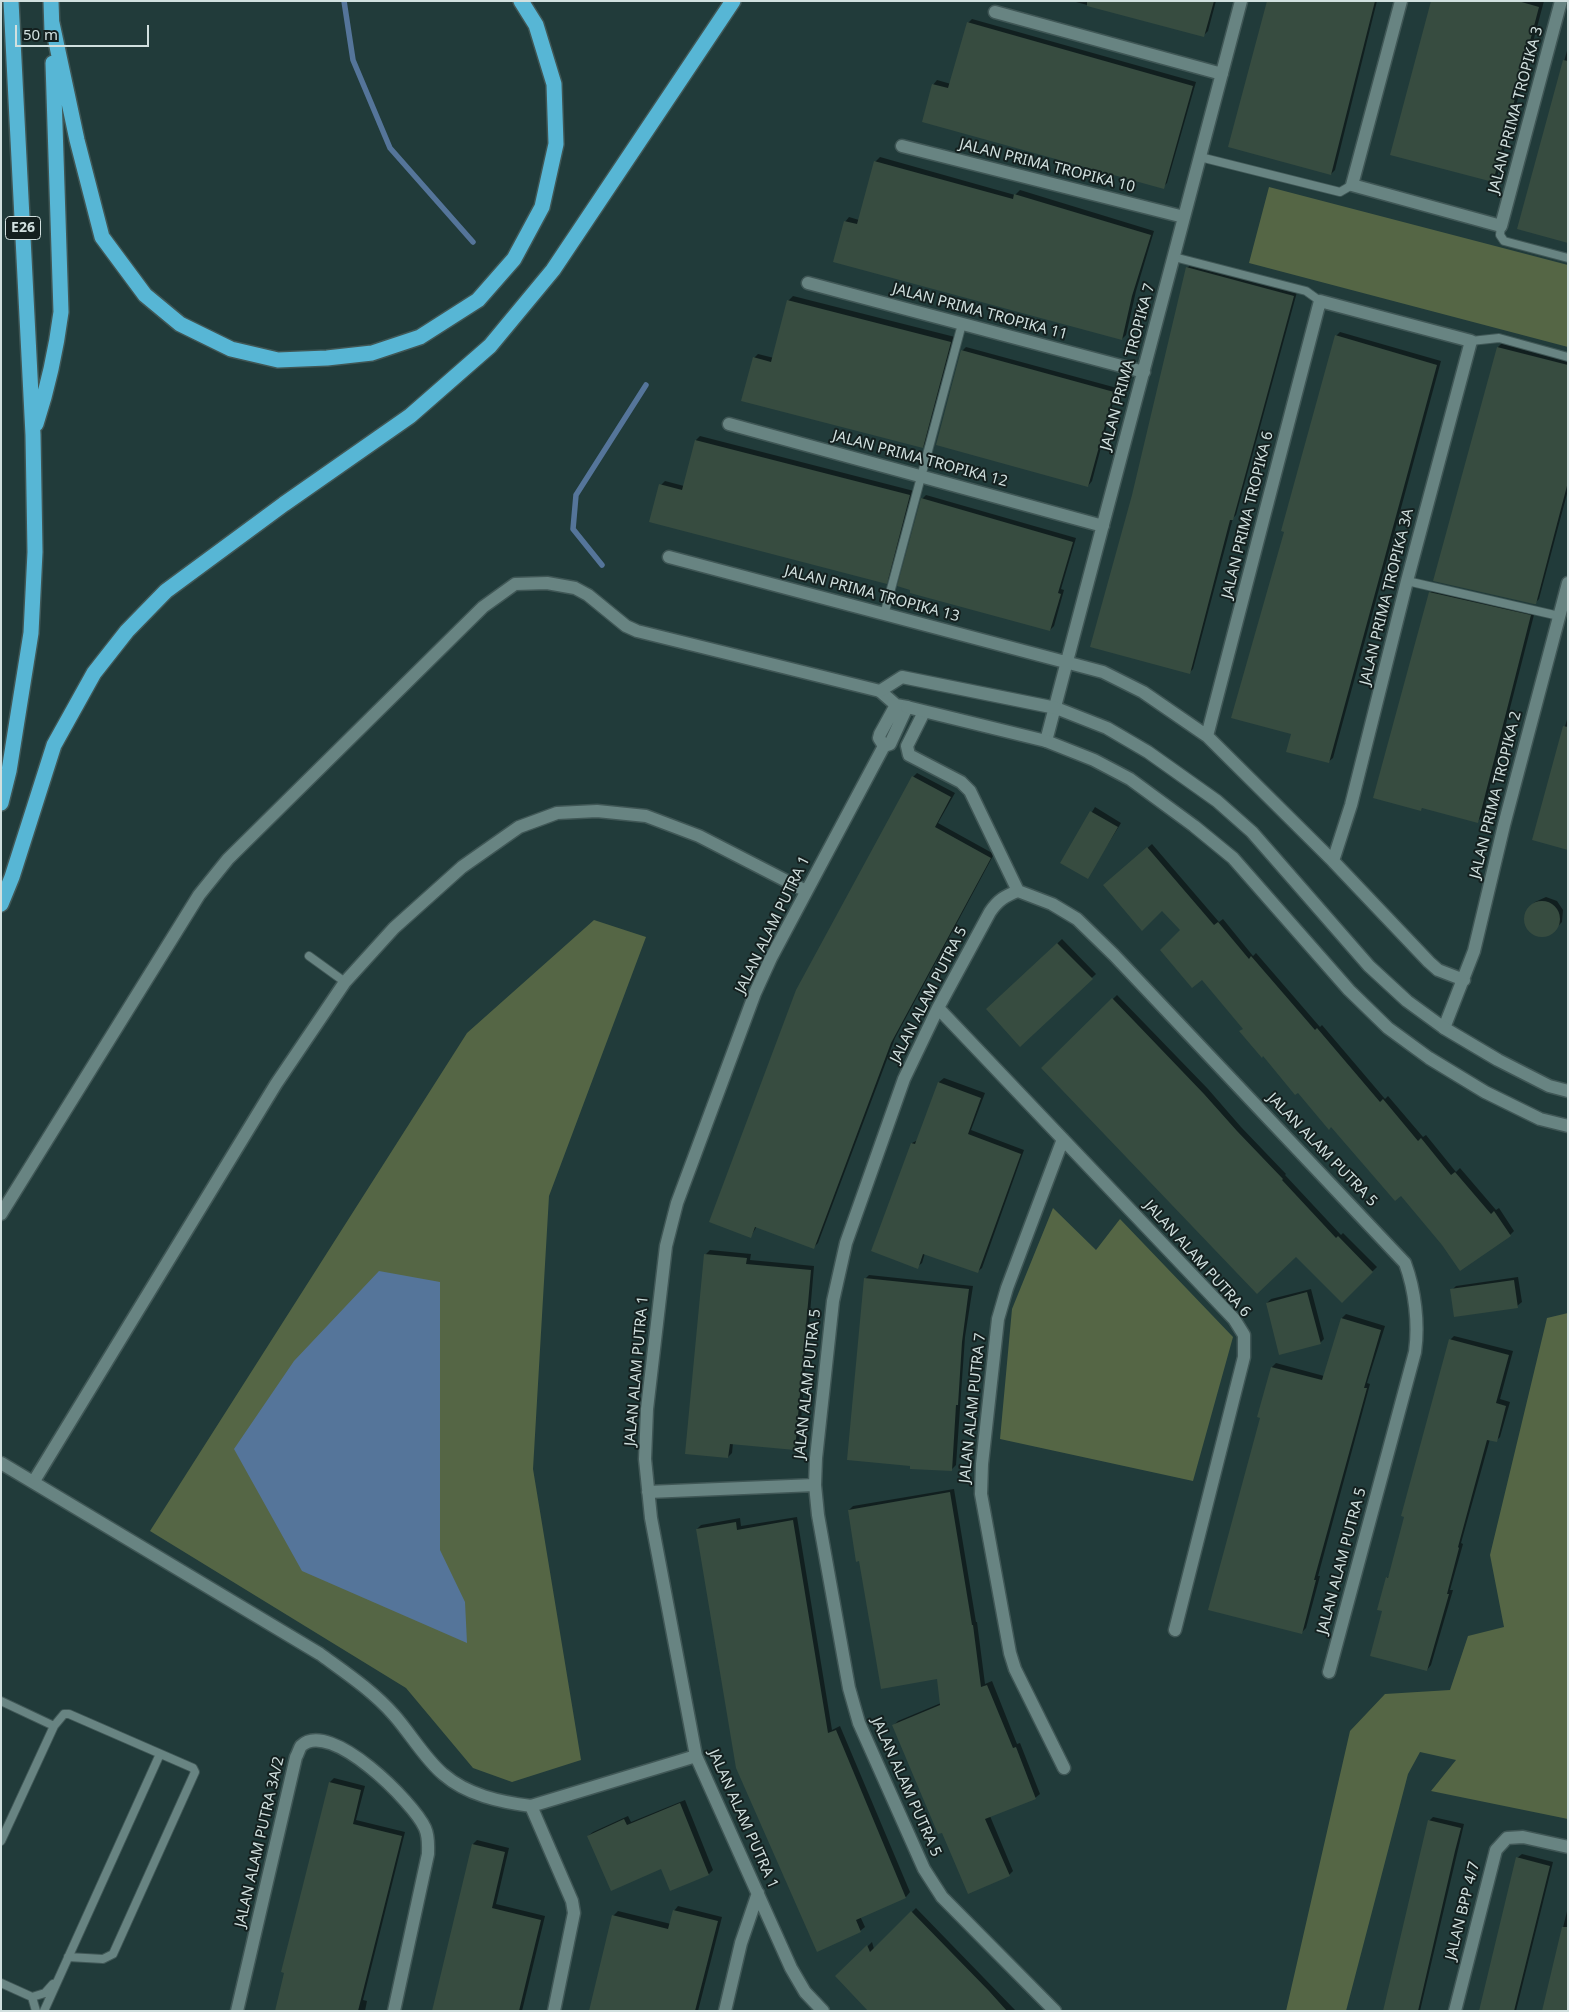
<!DOCTYPE html>
<html>
<head>
<meta charset="utf-8">
<style>
  body { margin:0 }
  #map { position:relative; width:1569px; height:2012px; overflow:hidden; background:#213b3a; font-family:"Noto Sans",sans-serif }
  canvas { display:block }
  .frame { position:absolute; inset:0; border:2px solid #d1e0df; pointer-events:none }
  .scale { position:absolute; left:15px; top:25px; width:134px; height:22px; box-sizing:border-box; border:2px solid #d1e0df; border-top:0; padding-left:6px; font-size:15px; line-height:18px; white-space:nowrap; color:#d1e0df; -webkit-text-stroke:4px #14201f; paint-order:stroke }
</style>
</head>
<body>
<div id="map">
<canvas width="1569" height="2012"></canvas>
<div class="frame"></div>
<div class="scale">50 m</div>
</div>
<script>
const g = document.querySelector('canvas').getContext('2d');
g.lineJoin = 'round';
function fill(path, color) {
  g.fillStyle = color;
  g.fill(path, 'evenodd');
}
function strokePath(path, color, width, dash) {
  g.strokeStyle = color;
  g.lineWidth = width;
  g.lineCap = dash ? 'butt' : 'round';
  g.setLineDash(dash || []);
  g.stroke(path);
}
function label(font, color, halo, rows, align = 'center') {
  g.font = font + ' "Noto Sans",sans-serif';
  g.lineWidth = 4;
  g.setLineDash([]);
  g.textBaseline = 'middle';
  g.strokeStyle = halo;
  g.fillStyle = color;
  for (const [text, x, y, turn = 0] of rows) {
    g.save();
    g.translate(x, y);
    g.rotate((+turn || 0) * Math.PI / 180);
    g.textAlign = isNaN(turn) ? turn : align;
    if (halo) g.strokeText(text, 0, 0);
    g.fillText(text, 0, 0);
    g.restore();
  }
}
const green = new Path2D(`
  M1269,187L1568,265V347L1249,263Z
  M594,920L646,937L549,1196L533,1469L581,1760L512,1782L473,1768L406,1688L150,1531L467,1033Z
  M1053,1208L1096,1250L1120,1219L1233,1337L1193,1481L1000,1439L1012,1309Z
  M1568,1313V1819L1431,1791L1456,1760L1420,1752L1408,1774L1346,2011H1286L1350,1731L1385,1694L1450,1690L1468,1636L1504,1627L1490,1555L1547,1318Z`);
const water = new Path2D(`
  M379,1271L440,1282V1550L465,1602L467,1643L302,1571L234,1449L294,1361Z`);
const shadow = new Path2D(`
  M1072,1H1216L1208,31L1204,35Z
  M1268,1H1377L1335,170L1331,174Z
  M1432,1H1544L1497,177L1492,181Z
  M972,19L1196,82L1167,183L1163,187L933,85L937,80L951,84L968,23Z
  M1568,47V242L1519,228Z
  M880,157L1015,195L1020,190L1154,231L1136,291L1126,335L1122,339L845,222L849,217L859,220L875,162Z
  M1192,264L1297,292L1236,515L1233,518L1193,669L1189,673L1133,495L1187,268Z
  M793,296L955,337L927,442L923,447L754,358L758,354L774,358L788,301Z
  M1340,332L1441,361L1333,758L1328,762L1292,733L1285,531L1336,336Z
  M1502,343L1568,360V490L1539,599L1535,603L1498,347Z
  M966,347L1117,388L1092,481L1088,486L962,351Z
  M700,436L914,491L890,578L886,582L661,485L665,481L684,486L696,440Z
  M926,495L1076,538L1061,589L1064,590L1054,626L1050,630L922,499Z
  M1435,588L1535,611L1482,817L1478,821L1423,807L1421,810L1430,593Z
  M1568,716V848L1533,839Z
  M917,773L955,793L938,823L994,854L895,1038L818,1243L814,1247L757,1226L751,1236L913,777Z
  M1095,807L1121,823L1087,878L1061,862Z
  M1152,844L1219,922L1223,919L1253,956L1256,953L1320,1027L1322,1025L1385,1099L1388,1096L1423,1137L1426,1135L1456,1172L1460,1168L1496,1210L1499,1208L1514,1231L1510,1235L1443,1244L1401,1194L1298,1091L1244,1028L1182,930L1162,910L1109,881Z
  M1546,897L1557,901L1563,910L1562,922L1549,935L1537,936L1528,929L1525,917L1530,907L1535,902Z
  M1062,939L1096,974L1021,1045L988,1009Z
  M1117,995L1208,1089L1241,1127L1286,1174L1285,1175L1341,1235L1343,1233L1377,1267L1342,1301L1296,1255L1042,1068Z
  M944,1078L985,1093L971,1130L1024,1150L982,1268L977,1272L925,1253L922,1263L917,1267L872,1250L912,1143L918,1140L939,1082Z
  M710,1250L751,1254L750,1260L814,1266L799,1444L795,1448L733,1443L732,1453L728,1457L705,1255Z
  M869,1275L973,1286L965,1337L956,1465L951,1470L865,1279Z
  M1518,1277L1522,1302L1517,1306L1452,1290L1456,1286Z
  M1311,1289L1324,1339L1320,1343L1267,1303L1271,1299Z
  M1346,1314L1385,1326L1367,1383L1370,1384L1318,1576H1320L1306,1628L1301,1633L1261,1417L1272,1367L1276,1363L1324,1376L1342,1318Z
  M1454,1336L1513,1351L1500,1399L1510,1402L1500,1437L1496,1441L1490,1439L1461,1543L1463,1544L1450,1590H1453L1431,1665L1427,1670L1383,1610L1387,1578L1390,1575L1450,1340Z
  M954,1489L976,1622H977L985,1684L992,1681L1017,1744L1020,1743L1040,1794L1035,1798L990,1816L1013,1871L1009,1875L894,1725L898,1721L941,1703L938,1678L860,1560L849,1510L853,1506Z
  M797,1517L832,1730L840,1726L910,1892L906,1897L860,1916L865,1927L860,1931L697,1529L701,1525L740,1518L741,1526Z
  M334,1778L365,1786L356,1820L405,1832L363,2000L367,2001L365,2011H276L330,1782Z
  M685,1800L713,1870L709,1874L662,1867L588,1836L593,1832L628,1816L631,1822Z
  M1433,1817L1464,1824L1420,2011H1385L1429,1821Z
  M477,1840L509,1848L496,1904L545,1916L522,2011H433L473,1844Z
  M1522,1854L1553,1862L1516,2011H1480L1517,1858Z
  M678,1906L722,1917L698,2011H590L613,1916L618,1911L671,1924L674,1911Z
  M1568,1907V2011H1543Z
  M916,1908L1016,2011H869L837,1976L872,1942L874,1949Z`);
const stream = new Path2D(`
  M344,1L353,60L390,148L473,242
  M602,565L573,529L576,495L646,385`);
const building = new Path2D(`
  M1087,1H1214L1204,37L1087,6Z
  M1267,1H1375L1331,175L1228,147Z
  M1431,1H1518L1539,7L1493,182L1390,155Z
  M967,22L1193,86L1164,189L922,122L932,84L948,88Z
  M1563,60L1568,61V243L1517,229Z
  M874,161L1013,199L1014,194L1151,235L1132,296L1122,340L833,262L844,221L857,224Z
  M1186,267L1294,296L1233,520H1230L1190,674L1090,647L1132,495Z
  M787,300L951,342L923,448L741,401L753,357L771,362Z
  M1335,335L1437,365L1329,763L1286,752L1291,734L1231,718L1284,532L1281,531Z
  M1497,347L1568,365V482L1536,604H1534L1433,581Z
  M961,350L1114,392L1088,487L936,445Z
  M695,440L910,495L887,584L649,522L659,484L682,490Z
  M921,498L1073,542L1058,593L1061,594L1050,631L910,593V590L897,586Z
  M1429,592L1531,615L1478,823L1422,808L1421,811L1373,798Z
  M1563,726L1568,727V850L1532,840Z
  M912,776L951,797L935,827L991,858L891,1043L814,1249L755,1227L751,1238L709,1222L796,990Z
  M1090,811L1118,827L1088,879L1060,863Z
  M1147,847L1214,925L1218,922L1249,959L1251,956L1315,1030L1317,1028L1380,1102L1383,1099L1418,1141L1421,1138L1451,1175L1455,1172L1491,1214L1494,1211L1511,1236L1460,1271L1442,1245L1401,1196L1395,1201L1331,1127L1329,1130L1298,1093L1295,1095L1263,1056L1262,1058L1239,1031L1243,1029L1202,980L1192,988L1160,950L1180,930L1162,911L1142,931L1103,885Z
  M1524 919a18 18 0 1 1 36 0a18 18 0 1 1-36 0Z
  M1057,943L1093,979L1020,1047L986,1009Z
  M1112,998L1204,1094L1237,1131L1283,1179L1282,1180L1336,1238L1338,1236L1373,1272L1342,1303L1296,1257L1257,1294L1041,1068Z
  M938,1082L981,1098L968,1134L1021,1154L978,1273L923,1254L918,1269L871,1251L911,1143L915,1144Z
  M704,1254L747,1258L746,1264L811,1270L795,1450L730,1444L728,1458L685,1454Z
  M864,1278L969,1289L962,1342L958,1405H956L952,1471L910,1469V1466L847,1460Z
  M1514,1280L1518,1308L1454,1317L1450,1289Z
  M1307,1292L1321,1344L1279,1355L1266,1303Z
  M1341,1318L1381,1330L1364,1388H1367L1314,1580H1316L1302,1634L1208,1610L1260,1418L1257,1417L1271,1367L1322,1380Z
  M1449,1339L1509,1355L1496,1403L1506,1406L1497,1442L1487,1440L1458,1547L1459,1548L1447,1594H1449L1427,1671L1370,1656L1382,1611L1377,1610L1386,1577L1388,1578L1404,1517L1401,1516Z
  M950,1492L972,1625H973L981,1687L987,1685L1013,1748L1016,1747L1036,1799L985,1819L1010,1876L968,1894L942,1833L938,1834L892,1725L940,1705L937,1679L881,1689L859,1561L856,1562L848,1510Z
  M793,1520L828,1733L836,1730L906,1898L856,1920L861,1932L817,1952L736,1768L696,1529L736,1522L737,1530Z
  M329,1782L361,1790L353,1824L402,1836L358,2011H275L284,1973L281,1972Z
  M680,1803L709,1875L670,1891L661,1869L611,1891L587,1836L624,1819L627,1825Z
  M1428,1820L1461,1828L1455,1851L1418,2011H1383Z
  M472,1844L505,1852L492,1908L541,1920L519,2011H432Z
  M1516,1857L1550,1866L1514,2011H1479Z
  M673,1910L718,1921L695,2011H589L612,1915L668,1929Z
  M911,1911L989,1991L1007,2011H868L835,1976L867,1945L870,1952Z
  M1562,1927H1568V2011H1542Z`);
const lane = new Path2D(`
  M1200,157L1340,192L1352,185
  M1501,226L1500,235L1504,241L1568,258
  M1174,257L1306,291L1320,301
  M1471,341L1499,338L1568,357
  M1407,581L1559,616
  M884,615L962,324
  M309,956L345,982
  M1,1701L54,1726
  M1,1841L54,1726L64,1714H69L193,1768L195,1772L113,1954L103,1959L68,1957
  M1,1983L32,1997L45,1993L53,1984
  M32,1997L36,2011
  M44,2011L160,1754`);
const street = new Path2D(`
  M1401,1L1352,185L1501,226L1561,1
  M995,12L1222,74
  M902,146L1184,217
  M808,283L1144,372
  M729,424L1103,526
  M669,557L1103,672L1143,692L1207,736L1333,861L1429,962L1438,970L1464,980
  M880,691L896,705L907,707L890,744L884,746
  M924,712L907,746L909,755L961,782L970,791L1018,891
  M1207,736L1320,301L1471,341L1407,581L1351,805L1333,861
  M1046,741L1241,1
  M884,746L879,738L880,734L896,705
  M938,1008L1234,1319L1244,1335V1357L1175,1630
  M1444,1028L1474,951L1504,825L1568,583
  M1063,1139L1007,1288L998,1319L982,1464L981,1494L1010,1653L1015,1669L1064,1768
  M1,1463L320,1654C346,1673 373,1691 394,1715C410,1733 425,1759 443,1774C467,1795 500,1802 531,1806L696,1756
  M34,1481L276,1084L345,982L394,928L462,867L519,827L557,813L597,811L646,816L699,836L806,891
  M648,1492L815,1485
  M531,1806L572,1901L574,1913L554,2011
  M237,2011L296,1757C298,1754 299,1749 301,1746C330,1718 414,1803 425,1828C429,1837 428,1845 428,1854L394,2011
  M725,2011L741,1943L758,1893
  M823,2011L805,1992L791,1968L696,1756L651,1518L645,1459L647,1409L666,1246L677,1203L755,993L771,958L884,746
  M1055,2011L942,1897L924,1869L859,1723L849,1688L818,1515L815,1485L816,1458L833,1301L846,1243L904,1079L938,1008L990,912C998,900 1005,896 1018,891L1052,904L1077,919L1114,955L1405,1263C1415,1290 1419,1324 1415,1352L1329,1672
  M1455,2011L1496,1850L1507,1838L1523,1837L1568,1847`);
const secondary = new Path2D(`
  M907,707L1046,741L1094,760L1130,779L1194,826L1233,858L1349,990L1388,1028L1429,1058L1485,1092L1540,1119L1568,1126
  M1,1214L199,895L228,859L483,607L515,584L547,583L575,588L588,595L626,626L637,631L880,691L902,677L1056,708L1107,728L1148,752L1217,801L1252,832L1369,966L1407,1001L1444,1028L1498,1060L1549,1086L1568,1091`);
const highway = new Path2D(`
  M51,1L52,32
  M52,23L77,140L102,237L145,295L180,324L231,349L278,360L327,358L372,353L420,337L478,300L514,259L542,207L556,144L554,84L536,25L521,1
  M36,424C48,387 56,351 61,312L53,63
  M1,803L9,771L31,633L35,552L33,435L11,1
  M1,904L12,877L54,745L94,673L127,631L166,591L284,504L410,416L490,346L553,270L733,1`);
const shields = [
  [23,228,35]
];
const shieldNames = [
  ["E26",23,228]
];
const streetNames = [
  ["JALAN PRIMA TROPIKA 3",1516,110,-75],
  ["JALAN PRIMA TROPIKA 10",1047,166,14],
  ["JALAN PRIMA TROPIKA 11",980,312,15],
  ["JALAN PRIMA TROPIKA 7",1128,367,-75],
  ["JALAN PRIMA TROPIKA 12",920,459,15],
  ["JALAN PRIMA TROPIKA 6",1248,515,-76],
  ["JALAN PRIMA TROPIKA 13",872,594,15],
  ["JALAN PRIMA TROPIKA 3A",1387,597,-76],
  ["JALAN PRIMA TROPIKA 2",1496,795,-76],
  ["JALAN ALAM PUTRA 1",773,925,-64],
  ["JALAN ALAM PUTRA 5",929,995,-63],
  ["JALAN ALAM PUTRA 5",1322,1150,46],
  ["JALAN ALAM PUTRA 6",1197,1259,48],
  ["JALAN ALAM PUTRA 1",637,1371,-85],
  ["JALAN ALAM PUTRA 5",808,1384,-84],
  ["JALAN ALAM PUTRA 7",973,1408,-84],
  ["JALAN ALAM PUTRA 5",1342,1561,-75],
  ["JALAN ALAM PUTRA 5",906,1787,66],
  ["JALAN ALAM PUTRA 1",743,1819,66],
  ["JALAN ALAM PUTRA 3A/2",260,1842,-77],
  ["JALAN BPP 4/7",1463,1911,-76]
];
fill(green, '#556645');
fill(water, '#55759a');
fill(shadow, '#0007');
strokePath(stream, '#55759a', 5.5);
fill(building, '#374c40');
strokePath(lane, '#405756', 10);
strokePath(street, '#405756', 15);
strokePath(secondary, '#405756', 15);
strokePath(highway, '#405756', 18);
strokePath(lane, '#688482', 8);
strokePath(street, '#688482', 12);
strokePath(secondary, '#688482', 12);
strokePath(highway, '#57b6d5', 15);
for (const [x, y, w] of shields) {
  const box = new Path2D();
  box.roundRect(x - w / 2, y - 11.5, w, 23, 4);
  g.fillStyle = '#14201f';
  g.fill(box);
  strokePath(box, '#d1e0df', 1);
}
label('bold 14px', '#d1e0df', null, shieldNames);
label('15px', '#d1e0df', '#14201f', streetNames);
</script>
</body>
</html>
